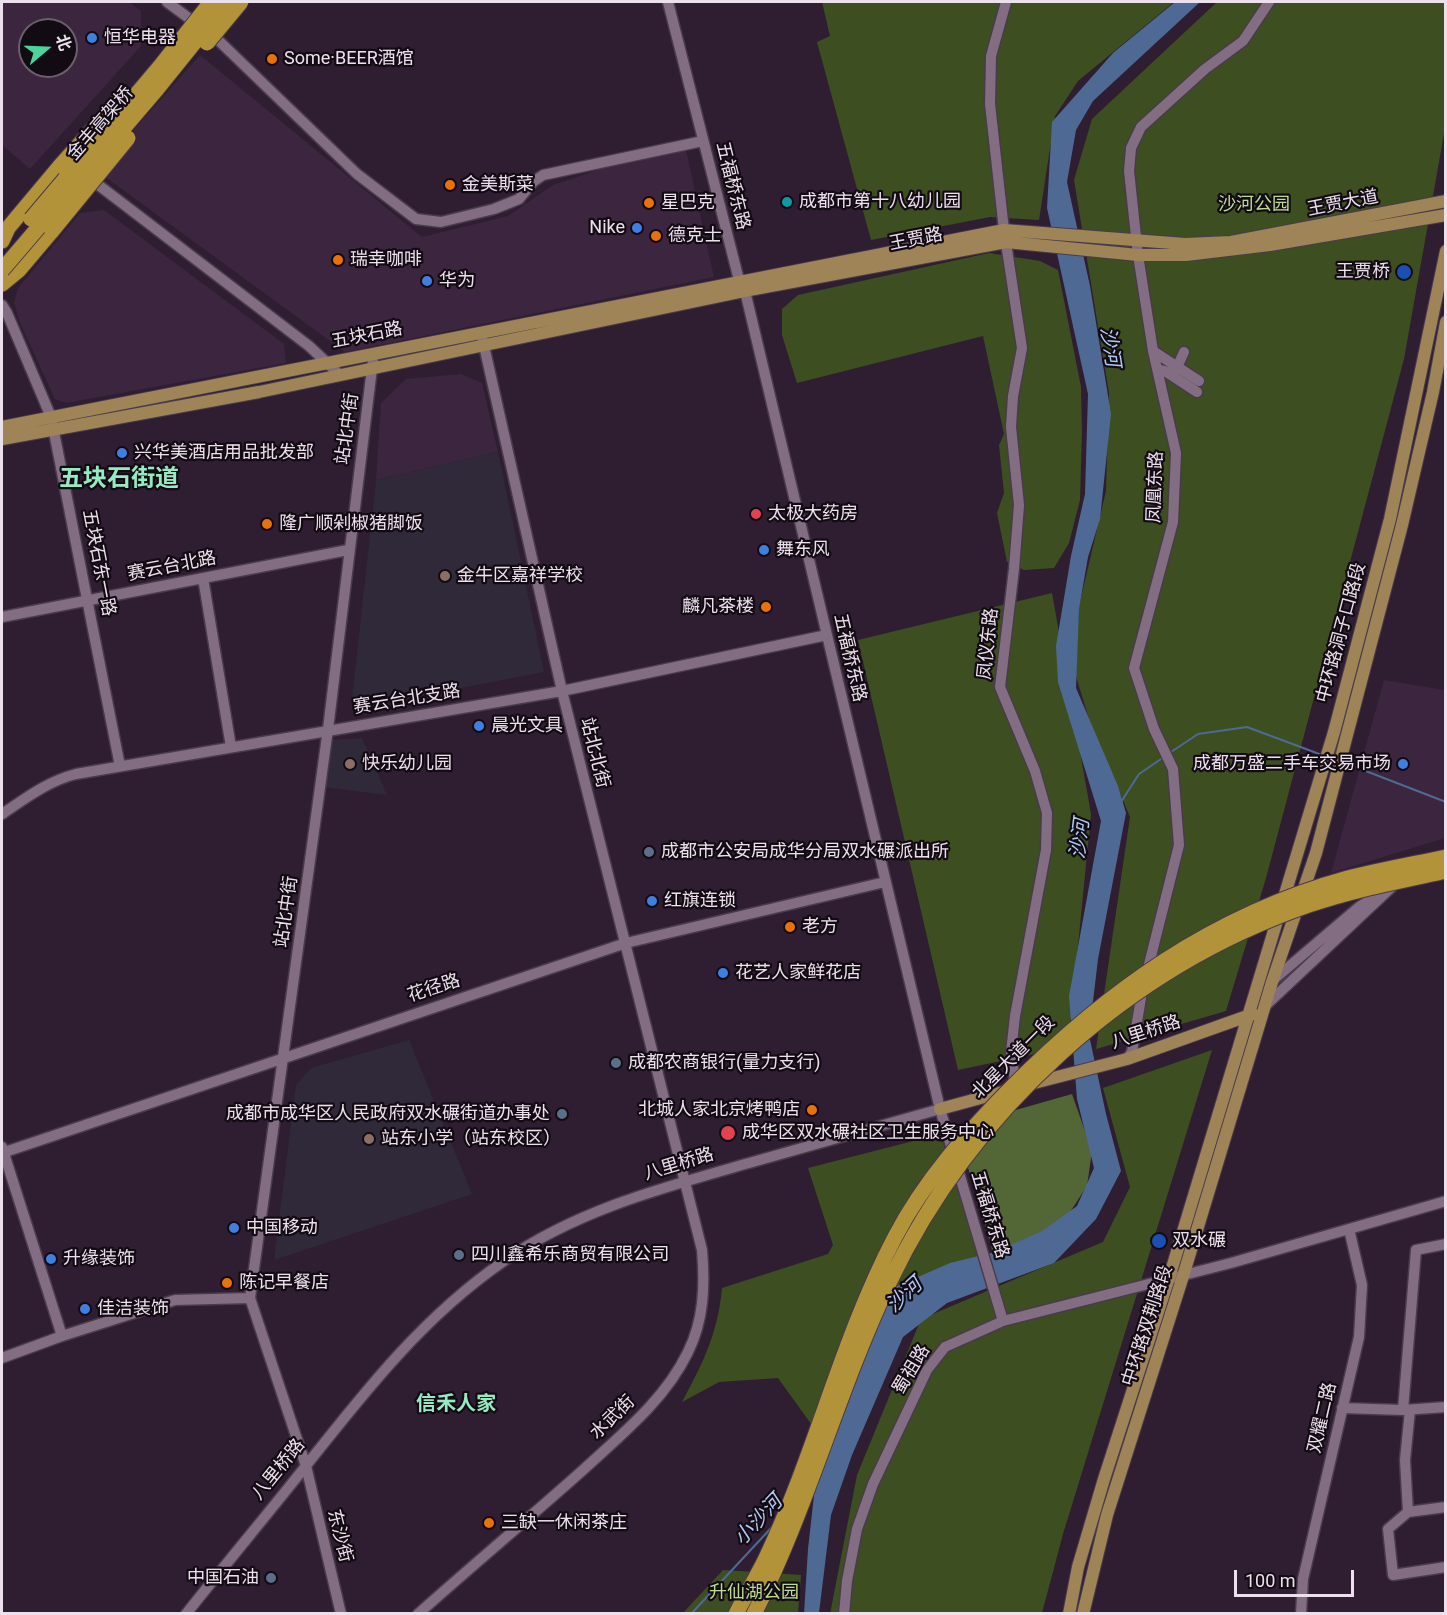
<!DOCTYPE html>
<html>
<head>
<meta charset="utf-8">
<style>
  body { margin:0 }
  #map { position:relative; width:1447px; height:1615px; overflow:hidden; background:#2f1e31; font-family:Roboto,"Noto Sans SC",sans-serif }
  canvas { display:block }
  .frame { position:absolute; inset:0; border:3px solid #ece0ed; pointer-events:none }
  .north { position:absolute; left:18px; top:18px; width:60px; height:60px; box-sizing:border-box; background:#130b13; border:2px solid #6a606a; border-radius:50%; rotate:71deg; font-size:16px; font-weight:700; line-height:24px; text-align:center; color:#ece0ed }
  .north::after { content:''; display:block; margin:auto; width:21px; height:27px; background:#4ad49c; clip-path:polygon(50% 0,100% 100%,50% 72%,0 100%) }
  .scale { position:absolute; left:1234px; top:1570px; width:120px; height:27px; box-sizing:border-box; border:3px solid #ece0ed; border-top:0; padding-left:8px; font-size:18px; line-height:21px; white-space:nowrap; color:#ece0ed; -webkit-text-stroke:4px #130b13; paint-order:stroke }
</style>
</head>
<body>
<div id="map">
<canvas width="1447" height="1615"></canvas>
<div class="frame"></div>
<div class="north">北</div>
<div class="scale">100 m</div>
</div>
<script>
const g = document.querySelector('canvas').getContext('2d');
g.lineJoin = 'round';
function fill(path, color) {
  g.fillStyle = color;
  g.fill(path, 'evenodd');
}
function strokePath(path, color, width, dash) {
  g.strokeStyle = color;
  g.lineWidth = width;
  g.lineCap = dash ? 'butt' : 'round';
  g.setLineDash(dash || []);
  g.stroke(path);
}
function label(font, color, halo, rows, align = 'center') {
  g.font = font + ' Roboto,"Noto Sans SC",sans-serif';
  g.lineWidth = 4.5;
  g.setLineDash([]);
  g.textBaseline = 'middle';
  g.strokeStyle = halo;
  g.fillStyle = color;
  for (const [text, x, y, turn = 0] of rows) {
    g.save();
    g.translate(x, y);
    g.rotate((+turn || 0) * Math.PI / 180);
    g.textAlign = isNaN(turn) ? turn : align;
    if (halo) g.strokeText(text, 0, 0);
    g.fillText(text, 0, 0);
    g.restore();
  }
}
const built = new Path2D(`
  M2,2H129L141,11V46L30,169L2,145ZM30,30H66V66H30Z
  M200,55L422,237L508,216L553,185L684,141L714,277L345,352L97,171Z
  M104,210L284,344L286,363L66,403L55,399L20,323L14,303L18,288L80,213Z
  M461,374L482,383L498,452L376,480L381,403L406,379Z
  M1384,680L1445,690V838L1331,873Z`);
const education = new Path2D(`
  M498,452L544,672L362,707L352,699L376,480Z
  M362,738L387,795L324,787L330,740Z
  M409,1040L472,1194L274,1260L296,1085L311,1068Z`);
const green = new Path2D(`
  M822,2H1174L1078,81L1055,116L1039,220L990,217L871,240L817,42L830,36Z
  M1217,2H1445V128L1404,359L1266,878L1226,1011L1096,1049L1130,817L1089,719L1075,673L1079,606L1106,491L1109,393L1074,180L1092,119Z
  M989,253L1040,261L1058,270L1081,387L1082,432L1080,500L1069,543L1054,568L1024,570L1007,562L997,513L1004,493L999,445L1004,434L983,336L797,383L782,335V309L798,295Z
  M1052,593L1091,814L1068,1047L958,1070L858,640Z
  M1212,1050L1063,1534L1042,1613L830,1614L857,1475L921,1319L1103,1242L1130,1187L1103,1088Z
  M925,1138L943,1142L979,1257L913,1292L832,1453L778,1378L719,1382L682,1402C703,1363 718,1333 722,1288L828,1254L833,1245L808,1168Z
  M723,1570L801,1575L798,1613L682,1614Z`);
const forest = new Path2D(`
  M1072,1094L1092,1151L1087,1186L1070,1212L1044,1237L994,1256L956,1127Z`);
const water = new Path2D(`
  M1175,2H1200L1093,101L1076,130L1067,182L1090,286L1111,414L1100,519L1088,557L1079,609L1076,688L1118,786L1126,813L1098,959L1089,1035L1106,1114L1121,1171L1096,1219L1054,1263L947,1303L903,1337L852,1455L831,1515L819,1613L804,1614L808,1549L820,1442L881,1293L950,1263L995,1252L1042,1231L1077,1206L1094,1168L1077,1099L1069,996L1101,821L1058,682L1056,646L1071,556L1085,494L1088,394L1047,208L1052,122L1113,53Z`);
const stream = new Path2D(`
  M1168,754L1198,734L1247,727L1322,755
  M1345,763L1446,802
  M1121,802L1139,774L1164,757
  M691,1614L773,1526`);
const minor = new Path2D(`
  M167,2L217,39L357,174L416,219L441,222L494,209L519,199L533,182L543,175L703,141
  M668,2L739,280L745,291L940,1109L1003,1321
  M1006,2L991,56L990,104L1004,230L1022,348L1013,396L1011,427L1019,505L1014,569L1000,687L1035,771L1047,813L1046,850L1015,1016L1011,1052L1016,1088
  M88,177L309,346L340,375
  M2,305L7,313L51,417L120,766
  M1153,351L1199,381
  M1157,369L1165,371L1197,392
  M1174,374L1184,352
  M203,578L231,747
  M2,617L348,550
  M2,814C26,798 48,781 76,774L562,691L827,635
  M1272,981L1359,907L1373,898
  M1266,1005L1397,882
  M1127,1059L1132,1052L1142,992L1179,845L1173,769L1154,729L1134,668L1173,522L1176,453L1153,351L1138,255L1129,171L1131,148L1141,127L1205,69L1243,41L1269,2
  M2,1147L62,1336
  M2,1153L626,943L885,882
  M2,1358L62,1336L175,1300L250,1298
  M1342,1408L1403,1410L1446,1407
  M1403,1410L1416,1250L1446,1244
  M1446,1507L1408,1512L1388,1529L1393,1575L1446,1567
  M1408,1512L1405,1460L1410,1410
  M186,1614C225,1565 266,1516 305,1467C365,1391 424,1316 504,1261C577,1210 665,1187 749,1163C813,1145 876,1127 940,1109
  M341,1614L306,1466L250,1298L328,729L373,360
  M418,1614C473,1565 528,1519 583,1470C621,1435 665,1400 688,1352C704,1320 705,1285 702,1250L562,691L482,337
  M844,1614L847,1581L857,1529L873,1484L927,1370L945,1347L1003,1321L1231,1263L1446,1201
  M1301,1614L1303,1579L1359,1337L1362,1285L1349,1229`);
const major = new Path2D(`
  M2,427L1004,230L1185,244L1231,242L1446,201
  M2,439L259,392L745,291L1006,242L1138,255H1186L1270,245L1446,215
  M1030,1084L1127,1059L1253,1014
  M940,1109L1010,1090
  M1069,1614L1078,1567L1104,1479L1169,1278L1334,732L1390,519L1446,251
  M1083,1614L1107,1515L1184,1273L1272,982L1316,853L1402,525L1433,392L1446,322`);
const highway = new Path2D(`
  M2,241L8,228L60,166
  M2,284L19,270L52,231`);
const highwayBridge = new Path2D(`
  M207,43L241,2
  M60,166L121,98
  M31,219L162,64L211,2
  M52,231L128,138
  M2,270L157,89L227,2
  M736,1614C745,1596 756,1578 765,1560C815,1456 841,1340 895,1237C924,1181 966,1134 1010,1089C1107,991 1213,915 1348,878C1380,870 1413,864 1446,857
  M754,1614C808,1507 838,1390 889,1283C971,1110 1127,968 1309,905C1353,890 1400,881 1446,871`);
const markers = [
  [92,38,6,"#3f7fe0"],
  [272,59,6,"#e8710a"],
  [450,185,6,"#e8710a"],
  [787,202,6,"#0f9aa8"],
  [649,203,6,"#e8710a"],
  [637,228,6,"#3f7fe0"],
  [656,236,6,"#e8710a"],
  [338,260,6,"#e8710a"],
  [1404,272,8,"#1a4fb4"],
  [427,281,6,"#3f7fe0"],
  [122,453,6,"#3f7fe0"],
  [756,514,6,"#e0444e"],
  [267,524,6,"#e8710a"],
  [764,550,6,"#3f7fe0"],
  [445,576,6,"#8d6e63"],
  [766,607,6,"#e8710a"],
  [479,726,6,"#3f7fe0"],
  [350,764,6,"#8d6e63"],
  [1403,764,6,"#3f7fe0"],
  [649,852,6,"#5c6f8a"],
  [652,901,6,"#3f7fe0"],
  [790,927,6,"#e8710a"],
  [723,973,6,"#3f7fe0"],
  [616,1063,6,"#5c6f8a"],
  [812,1110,6,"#e8710a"],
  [562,1114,6,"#5c6f8a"],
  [728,1133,8,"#e0444e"],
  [369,1139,6,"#8d6e63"],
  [234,1228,6,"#3f7fe0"],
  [1159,1241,8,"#1a4fb4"],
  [459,1255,6,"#5c6f8a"],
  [51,1259,6,"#3f7fe0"],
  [227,1283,6,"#e8710a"],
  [85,1309,6,"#3f7fe0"],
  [489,1523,6,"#e8710a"],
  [271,1578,6,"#5c6f8a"]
];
const poiNames = [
  ["恒华电器",104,38],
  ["Some·BEER酒馆",284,59],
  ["金美斯菜",462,185],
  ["成都市第十八幼儿园",799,202],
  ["星巴克",661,203],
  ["Nike",625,228,"right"],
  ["德克士",668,236],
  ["瑞幸咖啡",350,260],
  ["王贾桥",1390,272,"right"],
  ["华为",439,281],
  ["兴华美酒店用品批发部",134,453],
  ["太极大药房",768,514],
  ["隆广顺剁椒猪脚饭",279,524],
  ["舞东风",776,550],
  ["金牛区嘉祥学校",457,576],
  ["麟凡茶楼",754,607,"right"],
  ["晨光文具",491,726],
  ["快乐幼儿园",362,764],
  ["成都万盛二手车交易市场",1391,764,"right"],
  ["成都市公安局成华分局双水碾派出所",661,852],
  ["红旗连锁",664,901],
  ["老方",802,927],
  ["花艺人家鲜花店",735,973],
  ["成都农商银行(量力支行)",628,1063],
  ["北城人家北京烤鸭店",800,1110,"right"],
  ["成都市成华区人民政府双水碾街道办事处",550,1114,"right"],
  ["成华区双水碾社区卫生服务中心",742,1133],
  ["站东小学（站东校区）",381,1139],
  ["中国移动",246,1228],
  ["双水碾",1172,1241],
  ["四川鑫希乐商贸有限公司",471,1255],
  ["升缘装饰",63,1259],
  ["陈记早餐店",239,1283],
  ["佳洁装饰",97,1309],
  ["三缺一休闲茶庄",501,1523],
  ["中国石油",259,1578,"right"]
];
const streetNames = [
  ["金丰高架桥",101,124,-49],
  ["五福桥东路",732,186,76],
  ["王贾大道",1343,204,-11],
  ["王贾路",916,240,-11],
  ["五块石路",367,336,-11],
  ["站北中街",348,429,-82],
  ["凤凰东路",1156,487,-88],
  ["五块石东一路",98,563,79],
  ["赛云台北路",172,567,-11],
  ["中环路洞子口路段",1342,633,-75],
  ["凤仪东路",989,644,-84],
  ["五福桥东路",849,658,77],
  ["赛云台北支路",407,700,-9],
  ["站北北街",594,753,76],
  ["站北中街",287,912,-82],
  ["花径路",434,989,-18],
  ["八里桥路",1146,1033,-18],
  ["北星大道一段",1014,1058,-45],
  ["八里桥路",679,1165,-17],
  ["五福桥东路",989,1215,73],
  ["中环路双荆路段",1148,1326,-72],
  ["蜀祖路",912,1370,-59],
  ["水武街",613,1418,-44],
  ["双耀二路",1323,1418,-77],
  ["八里桥路",279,1470,-51],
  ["东沙街",339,1536,76]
];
const parkNames = [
  ["沙河公园",1254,205],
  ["升仙湖公园",754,1593]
];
const waterNames = [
  ["沙河",1109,347,81],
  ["沙河",1081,839,-83],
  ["沙河",905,1296,-43],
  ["小沙河",759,1521,-47]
];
const neighbourhoodNames = [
  ["信禾人家",456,1405]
];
const districtNames = [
  ["五块石街道",119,480]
];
fill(built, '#3c253e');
fill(education, '#2f2939');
fill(green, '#3d4f20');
fill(forest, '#536636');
fill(water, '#4e6a94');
strokePath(stream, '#4e6a94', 2);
strokePath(minor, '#4a3b4b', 13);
strokePath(major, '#4a3b4b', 14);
strokePath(highway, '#4a3b4b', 17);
strokePath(minor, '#826d83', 10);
strokePath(major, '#9f8457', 12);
strokePath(highway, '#b39339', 15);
strokePath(highwayBridge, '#4a3b4b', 17, []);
strokePath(highwayBridge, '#b39339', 15);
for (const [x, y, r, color] of markers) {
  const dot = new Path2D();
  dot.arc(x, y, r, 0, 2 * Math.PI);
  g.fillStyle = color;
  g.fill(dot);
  strokePath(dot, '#130b13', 2);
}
label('18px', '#ece0ed', '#130b13', poiNames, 'left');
label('18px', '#ece0ed', '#130b13', streetNames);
label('18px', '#bddc91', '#130b13', parkNames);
label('italic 20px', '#b0caf2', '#130b13', waterNames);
label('bold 20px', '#96eac1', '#130b13', neighbourhoodNames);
label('bold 24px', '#96eac1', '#130b13', districtNames);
</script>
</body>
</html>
